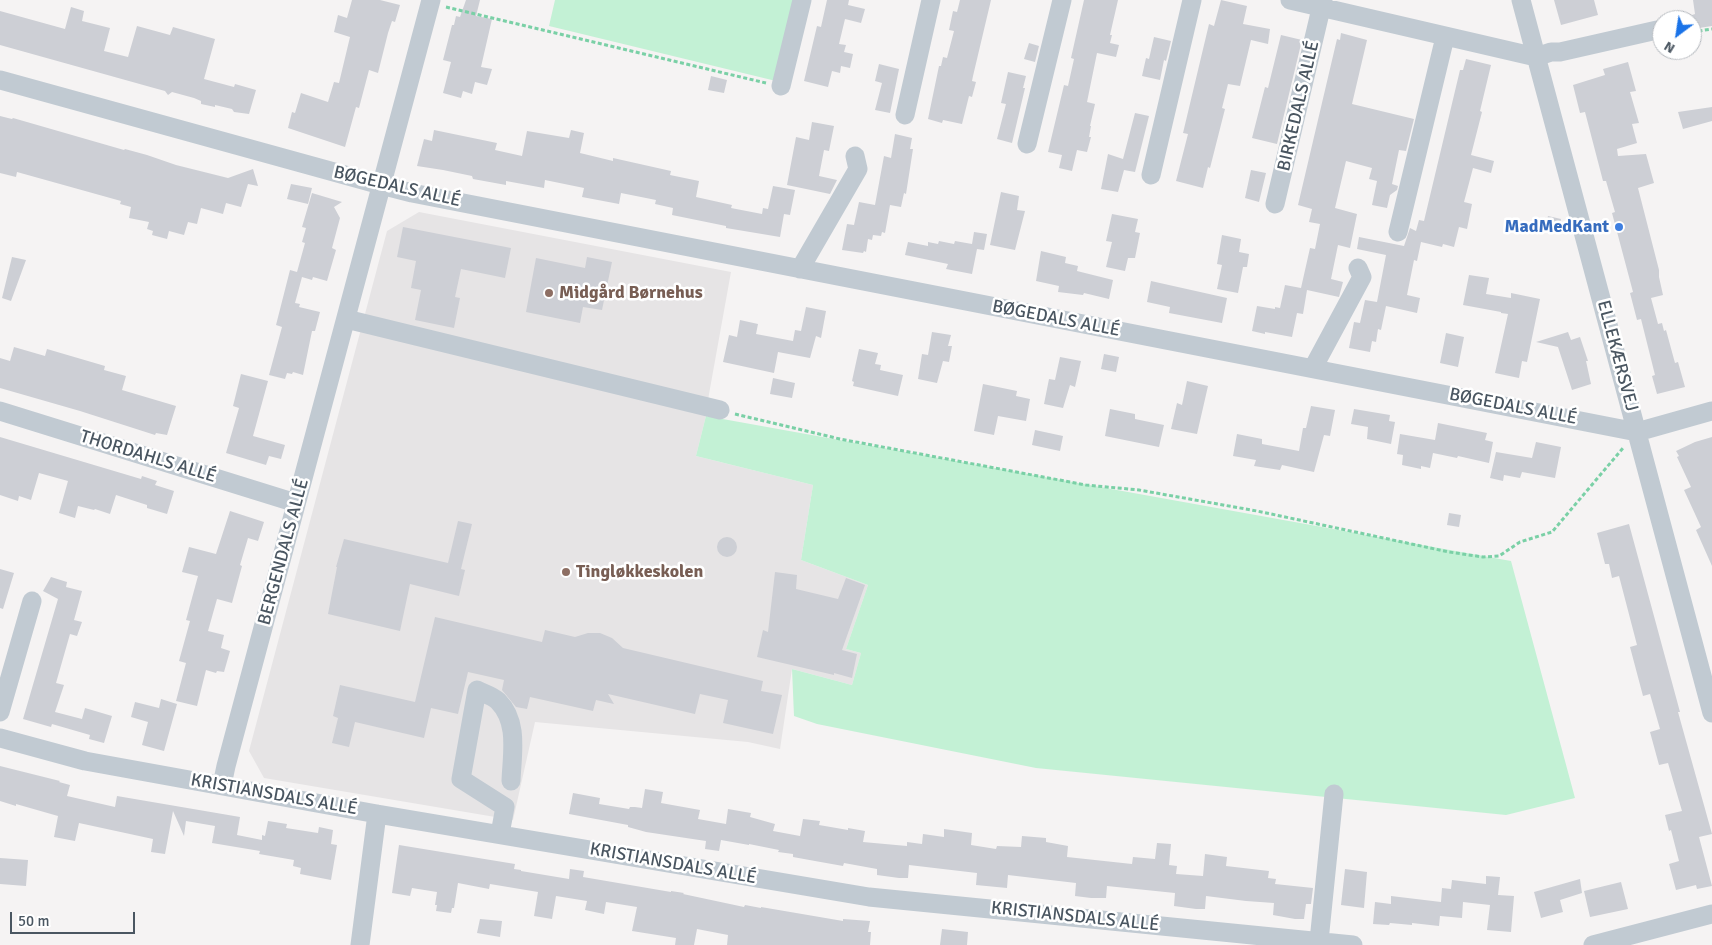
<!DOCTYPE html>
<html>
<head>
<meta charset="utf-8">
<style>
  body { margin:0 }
  #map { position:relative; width:1712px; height:945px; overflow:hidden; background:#f5f3f3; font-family:Signika,sans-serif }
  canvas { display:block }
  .north { position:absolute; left:1652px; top:10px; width:50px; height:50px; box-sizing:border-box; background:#fff; border:1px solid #b7bbc0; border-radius:50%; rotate:211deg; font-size:14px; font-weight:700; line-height:20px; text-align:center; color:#4a5661 }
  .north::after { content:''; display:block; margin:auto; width:18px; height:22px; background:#1a73e8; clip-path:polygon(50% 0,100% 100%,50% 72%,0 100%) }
  .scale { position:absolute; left:10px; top:912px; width:125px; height:22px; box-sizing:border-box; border:2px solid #4a5661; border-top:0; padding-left:6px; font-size:15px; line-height:18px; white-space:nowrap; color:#4a5661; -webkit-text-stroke:4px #fff; paint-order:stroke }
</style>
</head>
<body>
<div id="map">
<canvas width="1712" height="945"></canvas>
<div class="north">N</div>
<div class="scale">50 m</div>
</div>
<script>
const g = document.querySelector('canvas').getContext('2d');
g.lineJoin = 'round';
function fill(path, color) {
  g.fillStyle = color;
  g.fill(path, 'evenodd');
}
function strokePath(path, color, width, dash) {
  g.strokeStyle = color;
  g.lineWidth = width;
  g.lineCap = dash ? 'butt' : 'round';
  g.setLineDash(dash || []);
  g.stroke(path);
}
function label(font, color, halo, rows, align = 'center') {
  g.font = font + ' Signika,sans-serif';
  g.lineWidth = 5;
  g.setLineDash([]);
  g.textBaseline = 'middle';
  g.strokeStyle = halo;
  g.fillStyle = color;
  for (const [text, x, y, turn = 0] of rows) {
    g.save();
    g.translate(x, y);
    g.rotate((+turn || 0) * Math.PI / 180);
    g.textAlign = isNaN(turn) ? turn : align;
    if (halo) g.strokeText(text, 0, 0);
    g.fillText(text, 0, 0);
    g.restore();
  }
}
const education = new Path2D(`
  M419,212L731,272L709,394L706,416L696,456L813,485L801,560L868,585L846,649L861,653L852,685L792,669L780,749L748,742L535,722L513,820L264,778L249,751L387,231Z`);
const green = new Path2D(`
  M555,0H795L776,81L549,26Z
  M706,416L1511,561L1575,798L1506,815L1036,768L817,724L794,716L792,669L852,685L861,653L846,649L868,585L801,560L813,485L696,456Z`);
const building = new Path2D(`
  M352,0H380L400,5L395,22L392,21L388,33L378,73L369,70L359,108L356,107L345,147L288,128L292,112L295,113L301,93L328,102L334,82L339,83L350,37L334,32L338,15L347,18Z
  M466,0H480L476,16L492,19L481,67L492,69L487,85L475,82L472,94L463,91L461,98L443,93L451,62L443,60L452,25H454L456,16L460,17Z
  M827,0H849L848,5L865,9L861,23L845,19L839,44L846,45L844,52L853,54L850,68L841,66L840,73L832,71L828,87L804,81L817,26L821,27Z
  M960,0H991L973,76L972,81L976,82L972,97L969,96L962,124L943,120L942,123L928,119L939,66H941L943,57L947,58L954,31L949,30L953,11L957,12Z
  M1084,0H1118L1110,35H1112L1110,43L1119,45L1116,57L1097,53L1087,102L1095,104L1090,126H1091L1089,137H1091L1087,152L1077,150L1072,171L1059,168L1062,155L1048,152L1064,85L1068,86L1074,59L1071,58Z
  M1221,0L1247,6L1243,24L1270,29L1268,44L1251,40L1240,86L1228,84L1222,108L1225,109L1210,168L1208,167L1203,188L1176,181L1188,134L1183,133L1209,24L1214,26Z
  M1554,0H1594L1598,15L1561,25Z
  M1693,0H1712V26L1692,29V15L1695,14Z
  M71,7L84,11L82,21L110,28L104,51L128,57L137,26L170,35L173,27L215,39L204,79L234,87L235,84L256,90L249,114L234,112L232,109L215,105V107L201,104V101L194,98L172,92L168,95L165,91L154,88L0,45V11L65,29Z
  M1341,33L1367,40L1352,104L1414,119L1406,151L1399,150L1392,184L1398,186L1397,190L1390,195L1387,208L1372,205L1377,181L1369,179L1372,168L1346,161L1335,208L1357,214L1350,248L1338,245L1331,279L1343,282L1339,297L1307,290L1303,314L1297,313L1292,337L1265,332V334L1252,331L1257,306L1275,309V307L1280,308L1285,285L1301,288L1310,248L1315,249L1320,224L1309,222L1312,209L1298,205L1337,39L1340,40Z
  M1281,35L1302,40L1277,144L1252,138L1265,87L1268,88Z
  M1154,37L1171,41L1166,61L1164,60L1160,80L1142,76L1146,58L1149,59Z
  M1029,43L1039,46L1035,62L1024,59Z
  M1466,59L1491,65L1480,111L1482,112L1471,155L1494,161L1491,173L1473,168L1464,202L1472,204L1467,229L1459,227L1454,247L1443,244L1442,247L1421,242L1417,261L1414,260L1407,295L1420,298L1417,313L1386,306L1381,330L1378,329L1376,342L1372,341L1370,352L1349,348L1354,322L1360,323L1365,300L1377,302L1386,255L1357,249L1359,237L1404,246L1410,228L1416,231L1419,220L1424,221L1460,70H1463Z
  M1628,62L1636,91L1630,92L1639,123L1632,124L1637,143L1617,149L1618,156L1646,154L1654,183L1638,188L1659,270V277L1663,295L1651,298L1658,324L1662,323L1664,331L1666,330L1675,363L1678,362L1685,387L1657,394L1652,376L1655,375L1641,319L1637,320L1630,293L1633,292L1612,213L1615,212L1606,181H1603L1585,112L1580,113L1573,85L1605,75L1603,69Z
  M879,64L899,69L890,113L875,110L882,83L875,81Z
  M1008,72L1026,76L1023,88H1025L1012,143L997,139L1006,104L1001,103Z
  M711,76L727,80L724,93L708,90Z
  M1712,107V121L1683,129L1678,112Z
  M1135,113L1149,116L1135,172L1124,170L1118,192L1101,189L1108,154L1123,159Z
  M0,116L12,119L13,118L124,150L125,149L147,155L176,165L228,178L253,169L258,186L248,184L241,207L226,203L223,214L201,208L197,224L188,222L184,235L169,231L167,239L152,235L153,231L147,229L149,222L129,218L131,207L120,204L121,201L17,172L16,177L0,173Z
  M812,122L834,126L829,151L824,150L819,176L837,180L830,194L787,185L796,137L809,140Z
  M434,130L497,143L495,150L522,156L527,131L569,138L571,130L584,133L580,153L613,161V158L671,171L670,175L699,181L696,197L732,205L731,208L762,214L763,208L768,209L773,186L795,190L790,215L784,214L780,237L726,228V226L672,215L673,208L655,204L656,200L621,193L619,204L582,197L584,188L545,180L544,188L506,181V185L473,179L472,176L443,170L417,166L424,139L432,141Z
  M895,134L912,138L910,149H913L906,194L904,193L901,207L890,205L885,233L882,232L881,236L873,235L872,240L868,239L866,252L864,251L863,253L842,250L847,224L854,225L859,202L875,205L884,156L891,158Z
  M1251,170L1266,173L1259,202L1245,198Z
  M291,184L312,188L308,204L287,199Z
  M1001,192L1019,196L1017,210L1025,211L1015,250L990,245Z
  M312,193L342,202L334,207L340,218L332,248L336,250L327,281L313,277L312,280L302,277L295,303L300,304L299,307L320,312L315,331H312L303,375L293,372L292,374L287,373L285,379L269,375L282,327L276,325L290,270L297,272L305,243L302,242L306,228L302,227Z
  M1112,214L1138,219L1135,232L1140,233L1135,258H1128L1125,271L1106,267L1112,242L1106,241Z
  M1548,216L1561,219L1558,233L1544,229Z
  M403,227L511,248L505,278L461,269L455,297L460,298L454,328L415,320L421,290L411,288L416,261L397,257Z
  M974,232L987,234L984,250L977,249L972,274L946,269L948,264L905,255L908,242L928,246V242L938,244L939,241L954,244L955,241L972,244Z
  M1222,235L1241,239L1239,252L1249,254L1247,267H1243L1238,293L1217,289L1222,265L1217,264Z
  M1041,251L1066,257L1065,263L1078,266L1077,271L1113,280L1109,299L1084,293L1083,295L1058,292L1059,286L1036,281Z
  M12,257L26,260L11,301L2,298Z
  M587,257L612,262L602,310L583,307L580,323L526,312L536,258L585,268Z
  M1469,275L1489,278L1486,294L1511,298V293L1540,299L1527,362L1522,361L1519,378L1495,373L1508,314L1501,313V312L1463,305Z
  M1151,281L1227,298L1222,323L1169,313L1170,307L1147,302Z
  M806,307L826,311L821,338L816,336L810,358L778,352L774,373L723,362L729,335L737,337L740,320L758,324L756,334L793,341L795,330L801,331Z
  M932,332L951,335L948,346H952L949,362L943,361L937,383L918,379L922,354L928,355Z
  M1568,332L1571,340L1580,337L1588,361H1586L1591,384L1572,390L1558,347L1536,342Z
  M1446,333L1464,337L1458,367L1440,363Z
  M14,347L45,356L47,349L105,366L104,370L126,376L122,390L176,406L167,435L156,433L155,435L80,411L0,388V358L10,361Z
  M859,349L878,353L875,364L881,365L880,370L903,375L898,396L853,386L854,382L852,381Z
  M1104,354L1119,357L1116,372L1101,369Z
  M1060,357L1081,361L1075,387L1070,385L1063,408L1044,404L1049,379L1055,380Z
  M241,374L268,381L253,436L285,445L281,459L269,456L266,465L226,453L239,408L233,406Z
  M773,378L795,383L792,398L770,394Z
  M1187,381L1208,386L1197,434L1171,429L1177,403L1182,405Z
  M983,384L1017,391L1016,396L1030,399L1026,421L998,416L994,435L974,431Z
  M1311,406L1335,410L1330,436L1324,435L1314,472L1282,465L1280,470L1254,466L1256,460L1233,456L1237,434L1262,439V444L1299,451L1303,428H1306Z
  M1110,409L1135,414V419L1164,425L1159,447L1105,436Z
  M1354,409L1390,415L1389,421L1395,422L1391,444L1367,439L1368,427L1351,424Z
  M1438,423L1487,433L1485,440L1493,442L1489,463L1458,456L1457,458L1433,453L1430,468L1421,466V469L1402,465L1403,455L1397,454L1400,434L1435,440Z
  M1035,430L1063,436L1060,451L1032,445Z
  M0,437L141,479L142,476L157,481L155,485L174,491L167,514L147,508V505L116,495L110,514L95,509L94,510L78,506L75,518L59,513L68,481L39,473L31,500L19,496L18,501L0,495Z
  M1712,437V566L1696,530L1701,527L1684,490L1691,487L1677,457L1679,456L1676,451L1695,442Z
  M1536,442L1561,447L1555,478L1522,472L1520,478L1504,475L1503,481L1490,478L1496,452L1532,458Z
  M230,511L264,522L258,541L248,538L240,565L242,566L232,603L217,599L208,631L224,635L221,648L230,651L224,672L217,671L216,673L206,670L197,706L176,701L186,663L179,661L190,621L186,620L198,576L182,572L189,547L216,554Z
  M1449,513L1461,515L1459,527L1447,525Z
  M458,521L472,524L461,569L465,570L459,596L410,584L400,631L328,614L337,567H336L344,539L448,563Z
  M1629,524L1680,712H1678L1712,834L1699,837L1712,886L1697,889L1696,885L1676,890L1669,864L1679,861L1671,830L1669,831L1665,815L1682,811L1668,763L1659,765L1650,732L1660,729L1650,694L1643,696L1630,647L1637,645L1619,576L1612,578L1609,564H1605L1597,533Z
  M717 547a10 10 0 1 1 20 0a10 10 0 1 1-20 0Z
  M0,569L14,573L3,609L0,608Z
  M775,572L797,575L796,589L838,599L846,578L865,585L842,650L857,654L852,678L834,673V675L757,657L763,630L768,632Z
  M51,577L67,582L66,587L82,591L74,620L82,622L77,636L70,634L56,683L64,685L55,712L82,719L85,708L112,716L104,743L89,739L90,735L52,724L51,727L23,719L58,599L43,591Z
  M435,617L542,642L545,630L575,637L588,633H600L612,638L623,648L763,681L761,691L782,695L773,734L723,723L728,700L700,694L695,714L608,694L614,704L596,700L593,711L530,697L527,709L516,707L502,690L504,680L468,672L458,714L431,708L424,738L355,722L349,747L332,743L338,718L333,716L340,685L415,702Z
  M161,699L177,704L164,751L142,745L148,722L131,717L135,702L159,708Z
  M0,766L60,781L59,782L70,785L67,796L115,807L117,796L240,817L237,835L262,840V835L265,836L268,821L287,824L286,828L318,833L319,827L333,830L331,844L337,845L331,880L300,874L301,868L293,866L294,860L259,854L260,851L212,843L215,826L186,821L184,836L173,811L165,854L151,852L153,839L79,823L75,841L54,837L58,816L16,804V806L0,801Z
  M645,789L663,792L661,803L700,810L698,819L726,824L728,809L751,813L750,817L775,824L773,831L800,836L803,819L820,821L819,825L848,830V828L865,831L863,842L907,846V842L922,844L923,834L944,837V829L972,833L971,845L996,849L997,846L1021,847L1022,836L1046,838V842L1068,846L1067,857L1132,864L1133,857L1155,859L1157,843L1171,844L1169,865L1177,866L1176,874L1203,876L1205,854L1227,857L1226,866L1269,871L1268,878L1276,879L1275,884L1313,888L1311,904H1306L1304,919H1295L1273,915L1274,903L1246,901L1206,896L1205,909H1196L1174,906L1175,893L1107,886L1106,898H1091L1075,896L1076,883L1008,875L1007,888L976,885L977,873L909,865L908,878H899L877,875V869L844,863L843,866L815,861L793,857V854L778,852L779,850L749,844V845L721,840L719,851L705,849L706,841L646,832L628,827V825L569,814L573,793L600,798L599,804L629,809L630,807H635L642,808Z
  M399,845L515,864L514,869L521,870V871L569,879L570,869L584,871L583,877L671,892V891L684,893L683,894L744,907L745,905L761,908V907L843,921V919L870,921L868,932H871L870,945H727L728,935L697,929L694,945H675L676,938L632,931L637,907L606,902L604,914L585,910L587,901L556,896L552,919L534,916L538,892L490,884L489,889L458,883L454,908H452L451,913L436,911L437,905H435L437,892L412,888L410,896L392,893Z
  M0,858L28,860L26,886L0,884Z
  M1345,869L1367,872L1364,908L1341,905Z
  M1486,876L1500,877L1498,895L1514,896L1511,932L1487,930L1490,905L1463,902L1462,918L1440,916L1439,926L1412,923V925L1390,923L1389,925L1373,924L1375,902L1391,904V896L1441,902L1442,888L1451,889L1452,880L1486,884Z
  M1580,879L1582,893L1560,900L1563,912L1541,918L1534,892Z
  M1621,882L1628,909L1590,917L1584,891Z
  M480,919L502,921L500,937L477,933Z
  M942,929L968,932L967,945H940Z`);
const path = new Path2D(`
  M446,7L766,83
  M1692,32L1712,29
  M735,414L840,439L1086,485L1139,490L1257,511L1449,552L1483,557L1499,556L1520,542L1552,532L1623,448`);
const minor = new Path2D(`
  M1290,0L1536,57L1551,52H1560L1657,30
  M1521,0L1712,713
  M0,80L381,185L412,193L1637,432L1712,411
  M781,86L802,0
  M905,115L931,0
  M1027,144L1062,0
  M1151,175L1192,0
  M1275,204L1323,0
  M1398,232L1445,37
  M800,269L858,169L855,156
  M346,319L720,410
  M1313,368L1362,277L1358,268
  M0,411L296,503
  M0,712L32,601
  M0,738L85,761L377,814L869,897L1353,945
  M222,785L226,766L431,0
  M500,834L505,807L461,779L477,690C483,693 493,696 498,701C519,722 512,754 511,781
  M1319,941L1334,794
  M360,945L377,814
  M1593,945L1712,914`);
const markers = [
  [1619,227,5,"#3f7fe0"],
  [549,293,5,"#8d6e63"],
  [566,572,5,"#8d6e63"]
];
const streetNames = [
  ["BIRKEDALS ALLÉ",1299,106,-77],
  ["BØGEDALS ALLÉ",397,187,13],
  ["BØGEDALS ALLÉ",1056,319,11],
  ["ELLEKÆRSVEJ",1617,356,75],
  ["BØGEDALS ALLÉ",1513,407,11],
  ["THORDAHLS ALLÉ",148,457,17],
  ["BERGENDALS ALLÉ",284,552,-75],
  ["KRISTIANSDALS ALLÉ",274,795,10],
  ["KRISTIANSDALS ALLÉ",673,864,10],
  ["KRISTIANSDALS ALLÉ",1075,917,6]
];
const shopNames = [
  ["MadMedKant",1609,227]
];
const educationNames = [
  ["Midgård Børnehus",559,293],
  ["Tingløkkeskolen",576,572]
];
fill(education, '#e6e4e5');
fill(green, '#c3f1d5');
fill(building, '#cdcfd5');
strokePath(path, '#7ad0a6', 3, [4, 2.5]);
strokePath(minor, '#c1cad2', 19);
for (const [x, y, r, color] of markers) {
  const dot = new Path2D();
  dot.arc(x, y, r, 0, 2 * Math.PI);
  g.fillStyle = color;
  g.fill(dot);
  strokePath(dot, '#fff', 2);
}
label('18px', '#4a5661', '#fff', streetNames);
label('bold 18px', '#366cbe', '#fff', shopNames, 'right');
label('bold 18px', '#785e54', '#fff', educationNames, 'left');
</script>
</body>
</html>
